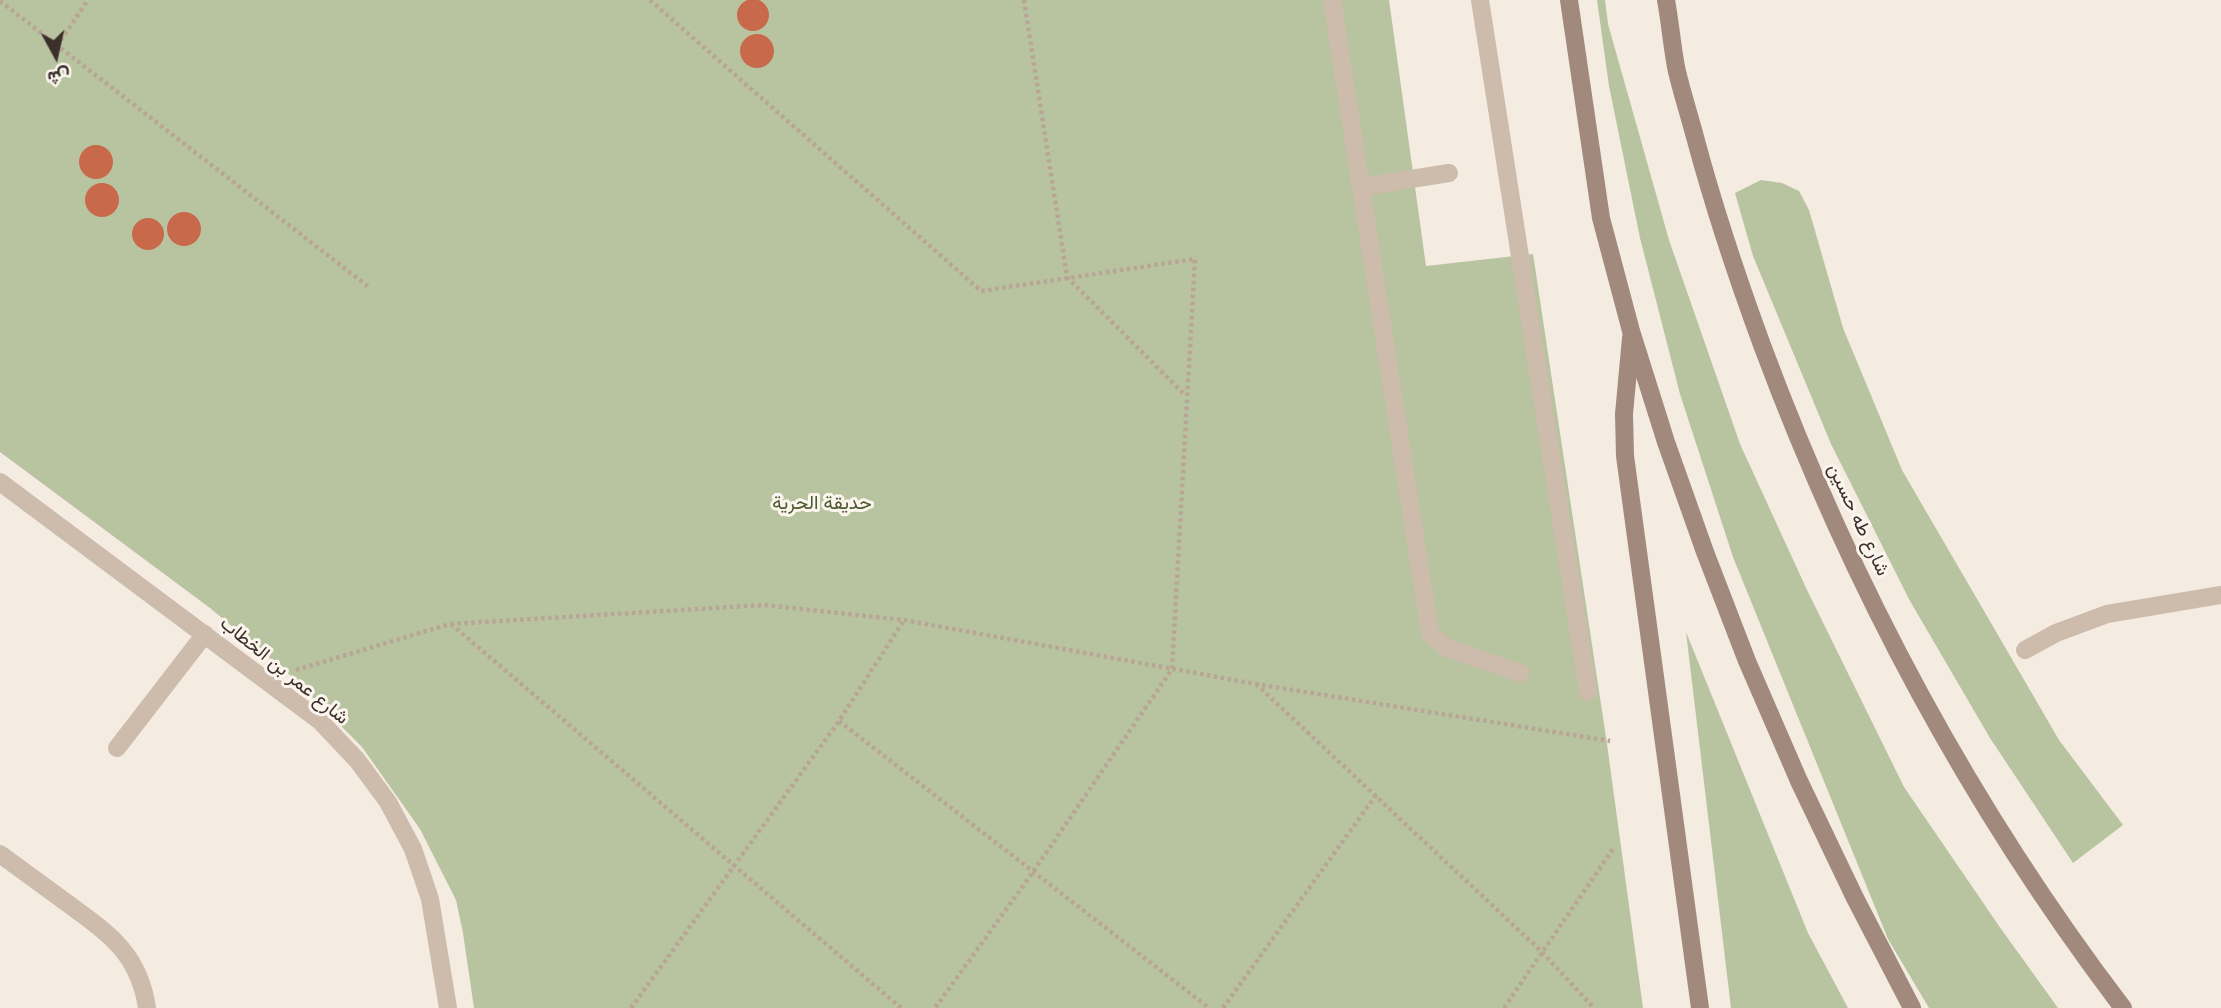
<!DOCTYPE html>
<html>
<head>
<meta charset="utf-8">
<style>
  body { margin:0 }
  #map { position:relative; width:2221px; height:1008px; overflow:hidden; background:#f4ebe1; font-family:Arial,Vazirmatn,sans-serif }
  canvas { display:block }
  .north { position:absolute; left:21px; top:21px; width:70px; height:70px; -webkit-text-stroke:5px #fbf5ee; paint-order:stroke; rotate:172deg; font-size:19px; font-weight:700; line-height:28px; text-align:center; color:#3b302b }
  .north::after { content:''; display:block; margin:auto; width:24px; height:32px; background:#3b302b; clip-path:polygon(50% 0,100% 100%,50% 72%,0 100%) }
</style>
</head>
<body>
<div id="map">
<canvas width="2221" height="1008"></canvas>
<div class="north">ش</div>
</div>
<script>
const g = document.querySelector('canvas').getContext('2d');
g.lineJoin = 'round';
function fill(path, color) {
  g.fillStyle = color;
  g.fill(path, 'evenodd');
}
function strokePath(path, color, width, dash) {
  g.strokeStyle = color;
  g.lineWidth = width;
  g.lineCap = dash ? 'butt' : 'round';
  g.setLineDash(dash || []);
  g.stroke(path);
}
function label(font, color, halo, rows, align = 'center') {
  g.font = font + ' Arial,Vazirmatn,sans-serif';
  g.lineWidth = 6;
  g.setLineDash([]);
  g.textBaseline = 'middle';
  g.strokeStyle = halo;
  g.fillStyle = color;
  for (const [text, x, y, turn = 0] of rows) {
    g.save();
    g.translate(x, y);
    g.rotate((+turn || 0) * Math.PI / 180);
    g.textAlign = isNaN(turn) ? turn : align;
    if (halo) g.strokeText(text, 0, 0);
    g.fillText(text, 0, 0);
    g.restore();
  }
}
const green = new Path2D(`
  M0,0H1389L1426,266L1533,254L1607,744L1643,1008H474L463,933L456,900L420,829L362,747L289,674L210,608L0,452Z
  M1597,0H1605L1608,24L1669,240L1740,444L1807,590L1904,787L1999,926L2058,1008H1929L1888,939L1733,557L1680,394L1640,238L1609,86Z
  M1761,180L1782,183L1799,191L1809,210L1843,328L1902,470L2059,740L2123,825L2073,863L1990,738L1910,601L1831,444L1753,256L1735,193Z
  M1686,632L1808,933L1848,1008H1731Z`);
const building = new Path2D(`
  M737 15a16 16 0 1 1 32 0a16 16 0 1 1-32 0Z
  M740 51a17 17 0 1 1 34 0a17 17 0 1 1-34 0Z
  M79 162a17 17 0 1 1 34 0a17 17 0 1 1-34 0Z
  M85 200a17 17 0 1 1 34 0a17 17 0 1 1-34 0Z
  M167 229a17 17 0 1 1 34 0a17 17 0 1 1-34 0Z
  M132 234a16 16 0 1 1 32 0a16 16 0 1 1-32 0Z`);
const path = new Path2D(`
  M650,0L981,291L1195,259L1172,669L1033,872L935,1008
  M1024,0L1067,277L1185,395
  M0,1L370,288
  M57,46L88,0
  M451,624L901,1008
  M296,670L450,624L764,605L904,620L1256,684L1610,741
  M1256,684L1542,952L1594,1008
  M839,721L1209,1008
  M631,1008L839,721L904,620
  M1223,1008L1376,795
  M1504,1008L1613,849`);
const service = new Path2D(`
  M1332,0L1430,634L1447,648L1520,673
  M1480,0L1588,692
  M1361,187L1449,173
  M2025,650L2056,633L2107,614L2221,595
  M117,748L205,634`);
const minor = new Path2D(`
  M0,482L320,721L357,760L388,802L413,849L430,899L448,1008
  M0,854C22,870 45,887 67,903C108,933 139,953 147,1008`);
const secondary = new Path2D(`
  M1569,0L1601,218L1631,331L1666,442L1705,552L1747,661L1799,781L1855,898L1912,1008
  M1666,0C1670,22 1672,45 1676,67C1681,90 1689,114 1695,137C1714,208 1737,277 1762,345C1850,582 1970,807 2123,1008
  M1631,338L1624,414L1625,456L1700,1008`);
const parkNames = [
  ["حديقة الحرية",822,504]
];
const streetNames = [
  ["شارع طه حسين",1858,520,65],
  ["شارع عمر بن الخطاب",284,671,39]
];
fill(green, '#b8c4a0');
fill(building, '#c8694b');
strokePath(path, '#b9a596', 4.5, [3.5, 3.5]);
strokePath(service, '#cdbbac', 18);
strokePath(minor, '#cdbbac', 18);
strokePath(secondary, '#a18a7d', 18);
label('19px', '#4a5a2e', '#fbf5ee', parkNames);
label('19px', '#3b302b', '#fbf5ee', streetNames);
</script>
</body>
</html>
